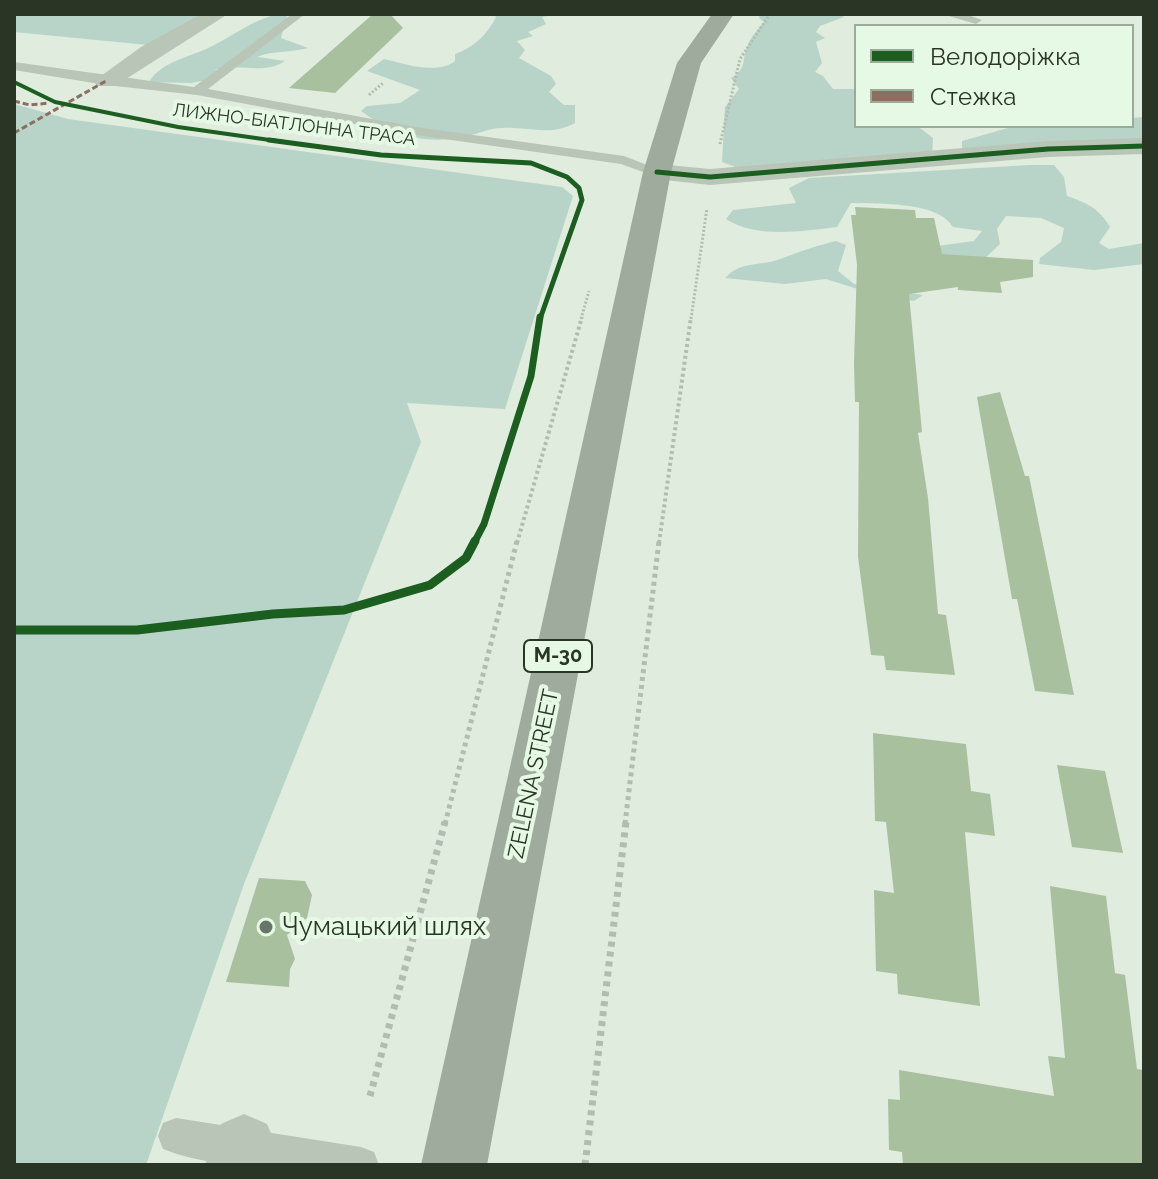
<!DOCTYPE html>
<html>
<head>
<meta charset="utf-8">
<style>
  body { margin:0 }
  #map { position:relative; width:1158px; height:1179px; overflow:hidden; background:#dfecde; font-family:Raleway,sans-serif }
  canvas { display:block }
  .frame { position:absolute; inset:0; border:16px solid #2a3526; pointer-events:none }
  .legend { position:absolute; left:854px; top:24px; width:280px; height:104px; box-sizing:border-box; background:#e5f9e4; border:2px solid #9aab98; margin:0; padding:10px 14px; list-style:none; font-size:24px; color:#2a3526 }
  .legend li { display:flex; align-items:center; gap:16px; height:40px }
  .legend b { width:40px; border:2px solid #9aab98 }
</style>
</head>
<body>
<div id="map">
<canvas width="1158" height="1179"></canvas>
<div class="frame"></div>
<ul class="legend">
<li><b style="height:10px;background:#1b5e20"></b>Велодоріжка</li>
<li><b style="height:10px;background:#8d6e63"></b>Стежка</li>
</ul>
</div>
<script>
const g = document.querySelector('canvas').getContext('2d');
g.lineJoin = 'round';
function fill(path, color) {
  g.fillStyle = color;
  g.fill(path, 'evenodd');
}
function strokePath(path, color, width, dash) {
  g.strokeStyle = color;
  g.lineWidth = width;
  g.lineCap = dash ? 'butt' : 'round';
  g.setLineDash(dash || []);
  g.stroke(path);
}
function label(font, color, halo, rows, align = 'center') {
  g.font = font + ' Raleway,sans-serif';
  g.lineWidth = 8;
  g.setLineDash([]);
  g.textBaseline = 'middle';
  g.strokeStyle = halo;
  g.fillStyle = color;
  for (const [text, x, y, turn = 0] of rows) {
    g.save();
    g.translate(x, y);
    g.rotate((+turn || 0) * Math.PI / 180);
    g.textAlign = isNaN(turn) ? turn : align;
    if (halo) g.strokeText(text, 0, 0);
    g.fillText(text, 0, 0);
    g.restore();
  }
}
const green = new Path2D(`
  M14,14H182L201,17L148,45L14,32Z
  M493,14H559L542,17L546,24L528,32L533,36L517,41L525,50L519,58L551,76L556,84L549,92L564,105H575V123C549,137 528,126 502,128C487,128 474,136 459,138C419,144 393,134 361,111L367,106L400,103L420,90L367,71L384,59C405,64 437,75 455,61V54C473,48 488,34 496,17Z
  M760,14H840L844,17L820,26L816,32L825,38L816,42L822,63L815,72L823,76L833,89H856V126L920,128L933,138L932,156L749,172L722,162L725,107L739,89L731,78C748,69 741,59 748,45C751,37 758,29 764,22L759,18Z
  M271,16H287L281,38L308,48C290,53 274,50 257,57L285,61C262,76 238,62 215,70L223,77L191,83L149,82C162,60 193,57 214,45C234,35 249,23 271,16Z
  M14,104L68,119L562,187L573,196L505,409L407,403L421,442L244,884L146,1165H14Z
  M1144,117V141L962,151V141L1015,126H1132V118Z
  M1030,165H1054L1064,177L1067,196C1087,203 1099,208 1110,227L1099,243L1109,249L1144,243V264L1094,270L1039,264L1040,258L1061,242L1064,228L1041,218L1006,216L997,229L1000,244L982,261L956,259L922,248L974,241L982,231L953,227C938,201 878,204 851,203L837,227C802,231 757,239 726,219L733,210L796,203L789,188L809,178Z
  M836,241L846,245L838,271L854,284L923,295L914,301L867,292L826,279L785,284L725,278C742,260 759,267 780,259C799,252 815,246 836,241Z`);
const building = new Path2D(`
  M373,14H390L403,28L335,93L289,88Z
  M855,207L915,210L916,218H934L942,254L1033,260V277L1000,282L1002,293L958,290V287L909,294L922,432L918,433L928,498L938,614L946,615L955,675L886,670L884,656L871,655L858,557L859,402H855L854,363L857,265L851,215H856Z
  M1000,392L1025,476H1029L1074,695L1035,691L1017,599H1012L977,397Z
  M873,733L966,744L971,791L990,794L995,836L965,832L980,1006L898,994L897,974L876,971L874,890L894,893L886,822L875,821Z
  M1057,765L1105,771L1123,853L1072,847Z
  M259,878L305,881L312,895L307,918L287,935L295,959L290,969L289,987L226,982Z
  M1050,886L1106,896L1115,973L1125,975L1137,1069L1144,1070V1165H903L902,1152L889,1150L888,1099L900,1100L899,1070L1054,1096L1048,1056L1065,1058Z`);
const pathFar3 = new Path2D(`
  M369,95L383,83
  M720,144L740,59L770,14
  M581,319L589,291
  M691,319L707,208`);
const pathFar2 = new Path2D(`
  M517,543L582,317
  M659,543L691,317`);
const pathFar1 = new Path2D(`
  M445,824L517,541
  M625,824L659,541`);
const path = new Path2D(`
  M370,1096L445,822
  M585,1165L626,822`);
const lane = new Path2D(`
  M292,14H305L208,89L416,127L624,156L665,172L657,177L621,164L416,135L197,95L106,85L14,70V62L194,87Z
  M942,14H965L982,20L976,24Z
  M176,1118L361,1147L374,1152L379,1165C313,1165 225,1174 163,1149L158,1136L163,1123Z`);
const street = new Path2D(`
  M201,14H228L115,86H97L94,81L141,47Z
  M1144,138V154L1048,157L710,185L647,178L643,172L647,166L657,164L710,169L1048,141Z
  M244,1114L267,1124L277,1147L271,1165H205L221,1124Z`);
const highway = new Path2D(`
  M712,14H734L701,63L671,172L487,1165H421L643,172L677,63Z`);
const quiet = new Path2D(`
  M14,101L30,105L49,103
  M14,133L106,81`);
const cyclewayFar3 = new Path2D(`
  M14,82L55,102L178,127L284,142`);
const cyclewayFar2 = new Path2D(`
  M269,140L381,155L531,163L567,177L579,188L582,200L540,319
  M657,172L710,177L1048,149L1144,146`);
const cyclewayFar1 = new Path2D(`
  M474,543L484,524L531,376L540,317`);
const cycleway = new Path2D(`
  M14,630H137L273,614L344,610L430,585L466,558L475,541`);
const markers = [
  [266,927,8,"#697566"]
];
const farStreetnames = [
  ["ЛИЖНО-БІАТЛОННА ТРАСА",294,125,7]
];
const shields = [
  [558,656,68]
];
const shieldNames = [
  ["М-30",558,656]
];
const streetNames = [
  ["ZELENA STREET",534,774,-78]
];
const nearPoinames = [
  ["Чумацький шлях",282,927]
];
fill(green, '#b8d4c9');
fill(building, '#a9c09f');
strokePath(pathFar3, '#b1bdb0', 3, [2, 2]);
strokePath(pathFar2, '#b1bdb0', 4, [3, 3]);
strokePath(pathFar1, '#b1bdb0', 5, [4, 4]);
strokePath(path, '#b1bdb0', 7, [5, 5]);
fill(lane, '#b9c5b7');
fill(street, '#b9c5b7');
fill(highway, '#9fab9d');
strokePath(quiet, '#8d6e63', 3, [6, 3]);
strokePath(cyclewayFar3, '#1b5e20', 4);
strokePath(cyclewayFar2, '#1b5e20', 5);
strokePath(cyclewayFar1, '#1b5e20', 7);
strokePath(cycleway, '#1b5e20', 9);
for (const [x, y, r, color] of markers) {
  const dot = new Path2D();
  dot.arc(x, y, r, 0, 2 * Math.PI);
  g.fillStyle = color;
  g.fill(dot);
  strokePath(dot, '#e5f9e4', 3);
}
label('18px', '#2a3526', '#e5f9e4', farStreetnames);
for (const [x, y, w] of shields) {
  const box = new Path2D();
  box.roundRect(x - w / 2, y - 16, w, 32, 6);
  g.fillStyle = '#e5f9e4';
  g.fill(box);
  strokePath(box, '#2a3526', 2);
}
label('bold 20px', '#2a3526', null, shieldNames);
label('22px', '#2a3526', '#e5f9e4', streetNames);
label('26px', '#2a3526', '#e5f9e4', nearPoinames, 'left');
</script>
</body>
</html>
